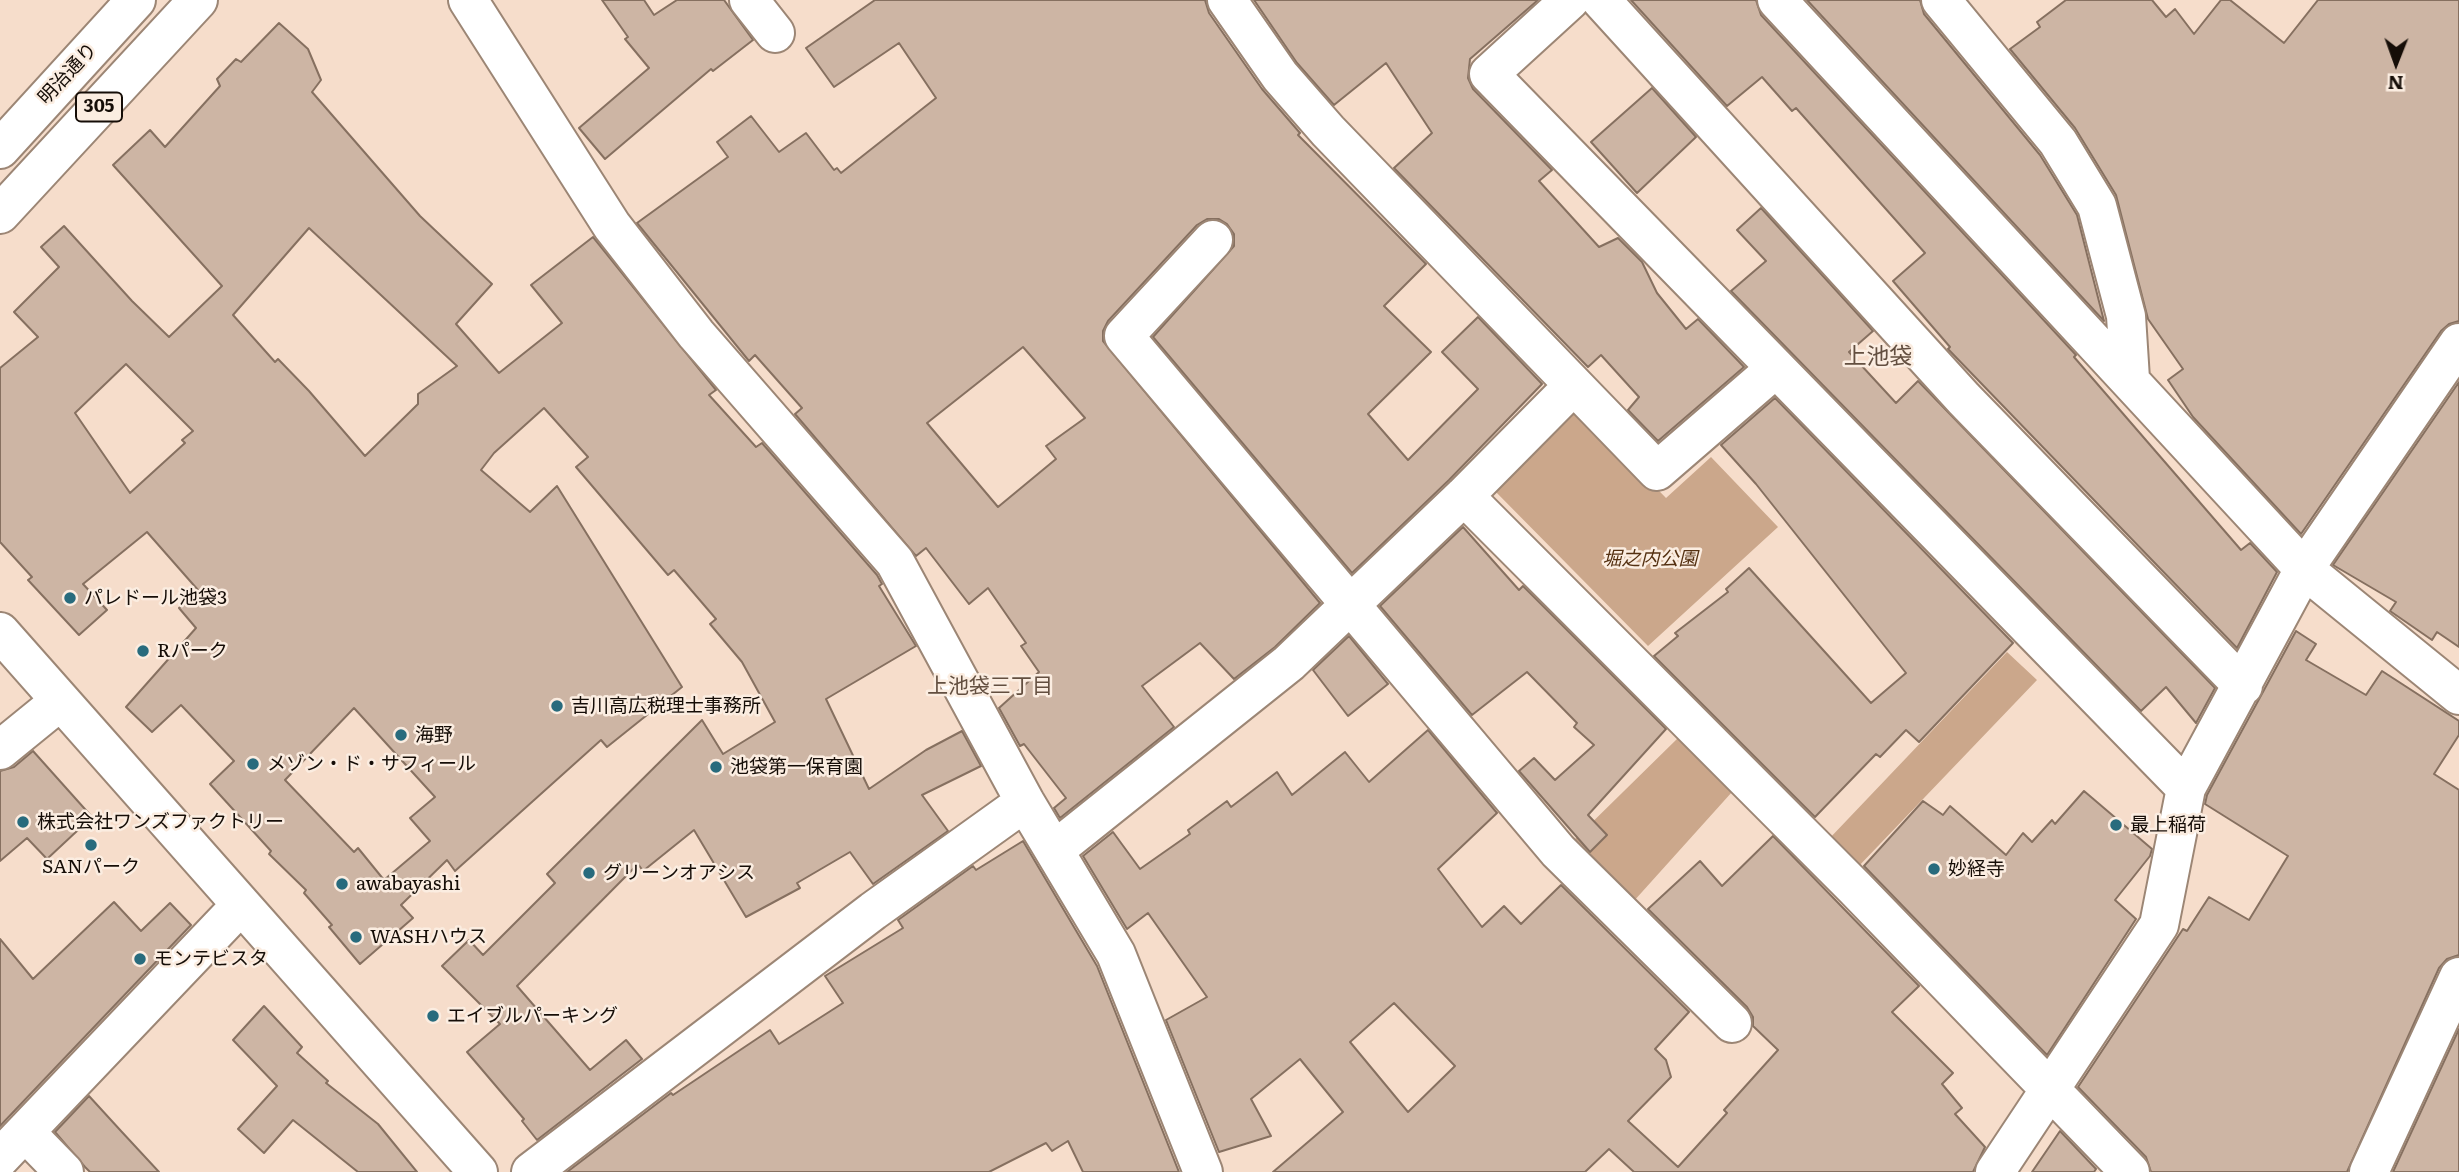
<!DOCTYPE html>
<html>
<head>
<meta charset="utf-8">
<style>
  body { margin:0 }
  #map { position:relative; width:2459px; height:1172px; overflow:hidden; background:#f6ddcb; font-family:Literata,serif }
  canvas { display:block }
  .north { position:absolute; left:2361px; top:28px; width:70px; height:70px; -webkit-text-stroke:5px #fbede1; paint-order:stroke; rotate:181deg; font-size:19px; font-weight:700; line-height:28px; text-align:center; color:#150d07 }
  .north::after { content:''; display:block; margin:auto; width:24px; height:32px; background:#150d07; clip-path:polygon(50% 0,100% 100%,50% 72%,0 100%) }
</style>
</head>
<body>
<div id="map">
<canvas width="2459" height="1172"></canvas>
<div class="north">N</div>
</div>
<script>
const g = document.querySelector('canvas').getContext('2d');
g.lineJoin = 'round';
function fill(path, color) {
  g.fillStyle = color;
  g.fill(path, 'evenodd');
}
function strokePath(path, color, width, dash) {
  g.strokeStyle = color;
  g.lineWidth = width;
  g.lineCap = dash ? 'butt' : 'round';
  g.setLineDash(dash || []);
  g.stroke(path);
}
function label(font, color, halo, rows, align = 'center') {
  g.font = font + ' Literata,"Noto Sans JP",serif';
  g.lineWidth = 5;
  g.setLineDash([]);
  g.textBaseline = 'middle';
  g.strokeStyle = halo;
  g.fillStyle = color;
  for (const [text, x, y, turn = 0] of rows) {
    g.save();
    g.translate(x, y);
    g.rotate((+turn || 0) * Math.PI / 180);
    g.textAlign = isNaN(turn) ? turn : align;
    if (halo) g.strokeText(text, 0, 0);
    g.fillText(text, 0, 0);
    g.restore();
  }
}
const green = new Path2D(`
  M1575,405L1666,498L1711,457L1778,527L1648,646L1491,487Z
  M2007,652L2037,680L1857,868L1828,840Z
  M1678,738L1732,792L1633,902L1569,845Z`);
const building = new Path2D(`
  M602,0H644L654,15L677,0H724L753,40L713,71L711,69L605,159L579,128L649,68L625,39L628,37Z
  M875,0H1205L1209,13L1262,89L1300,133L1298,135L1426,264L1384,306L1431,352L1368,414L1408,460L1478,389L1442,352L1478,317L1542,384L1449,480L1352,573L1153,337L1234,246V234L1227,224L1219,219H1207L1197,225L1108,321L1103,331V341L1320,603L1275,647L1234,679L1200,643L1142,686L1174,727L1060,818L1054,808L1066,798L1024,744L1020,746L999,708L1039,672L1021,646L1026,643L988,588L969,604L926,548L916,556L795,414L802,408L755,355L749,361L637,223L728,157L717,142L751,116L779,152L806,133L834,170L837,168L841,173L936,98L899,43L834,87L806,48ZM1023,347L1085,418L1046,446L1056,459L998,507L927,423Z
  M1254,0H1538L1470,59L1468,78L1473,89L1552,170L1539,181L1599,247L1618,238L1642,262L1657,293L1686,329L1698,319L1744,367L1658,441L1628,410L1639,397L1601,355L1588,367L1394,168L1432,133L1386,63L1334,105L1297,63Z
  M1631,0H1756L1761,15L2076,355L2074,357L2241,550L2250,543L2277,572L2237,648L1948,349L1950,347L1893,281L1925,253L1796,108L1792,111L1762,77L1727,106Z
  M1807,0H1920L1924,14L2040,155L2077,215L2104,321Z
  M2066,0H2152L2166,17L2175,9L2194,34L2221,0H2230L2284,43L2318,0H2459V321L2449,324L2441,331L2301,534L2193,417L2168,380L2183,369L2148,319L2116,195L2075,128L2010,49L2040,27L2037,22Z
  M279,23L308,49L321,80L312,92L420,216L492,284L456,324L499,373L562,323L531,285L593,237L716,390L709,395L756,447L762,443L877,575L882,584L879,586L916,646L826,699L869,789L926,750L962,731L981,766L922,795L948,831L873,884L850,852L797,883L800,888L746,917L694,830L643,871L638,864L517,986L590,1070L626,1040L642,1059L537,1140L522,1121L524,1119L467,1052L500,1024L442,966L469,940L483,955L555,883L547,874L702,720L723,754L775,722L742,662L710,624L716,619L674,570L668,575L576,467L588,457L544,408L494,453L481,470L530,512L557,486L682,687L607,747L601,740L455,871L447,860L401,905L413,918L360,964L329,927L332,925L304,893L306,890L269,854L271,851L210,784L234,761L181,705L152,732L126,707L196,628L179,608L198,590L147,532L83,584L107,610L79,635L28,580L32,577L0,542V368L38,337L14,312L59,267L41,247L64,226L132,301L169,337L222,286L113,165L150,130L165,147L220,86L217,79L236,59L241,62ZM309,228L457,366L418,394V404L365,456L309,391L278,359L275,362L233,315ZM126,364L193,431L182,440L185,443L130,493L75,413ZM354,708L435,797L410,818L430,841L384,880L358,848L354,852L285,780Z
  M1652,88L1696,137L1637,193L1591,142Z
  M1761,208L1873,331L1849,352L1896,403L1918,381L2215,688L2196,723L2166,687L2141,711L1731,291L1766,261L1737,230Z
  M2459,382V647L2437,632L2432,640L2390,611L2396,602L2333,565Z
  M1775,398L2013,643L1919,742L1906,730L1880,757L1876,754L1815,817L1654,656L1678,636L1675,633L1728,592L1726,589L1749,568L1871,703L1906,673L1756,484L1721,445Z
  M1463,527L1519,590L1523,586L1666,729L1588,815L1607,835L1590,852L1519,771L1534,758L1555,780L1594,745L1574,727L1577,723L1527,672L1472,715L1380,606Z
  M2296,631L2316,644L2306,660L2366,695L2382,671L2459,721V735L2434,774L2459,790V955L2447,959L2439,968L2347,1172H2151L2146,1157L2078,1087L2183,929L2187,931L2209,897L2249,920L2288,856L2205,804L2207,795Z
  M1349,636L1388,684L1348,716L1313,670Z
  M1428,730L1497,813L1438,869L1482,927L1504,906L1521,924L1561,885L1689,1012L1655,1049L1666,1060L1671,1077L1628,1121L1678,1167L1727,1113L1724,1110L1778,1050L1753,1026V1017L1747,1007L1648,909L1700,861L1722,886L1773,836L1919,986L1892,1012L1953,1073L1942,1084L1962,1108L1955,1114L1985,1147L1973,1172H1634L1609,1149L1585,1172H1273L1343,1112L1300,1059L1251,1099L1271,1136L1219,1152L1166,1020L1207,997L1148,913L1127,929L1083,856L1113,832L1140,869L1190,834L1188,830L1227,801L1231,807L1277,772L1292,795L1345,752L1369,782ZM1394,1003L1455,1066L1408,1112L1350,1042Z
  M33,751L92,817L47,859L27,838L0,861V771L14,767Z
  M2084,791L2152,849L2150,856L2115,900L2136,919L2047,1055L1864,866L1923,801L1943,815L1950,806L2006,855L2023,833L2032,842L2052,820L2055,824Z
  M1023,841L1097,966L1179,1172H1083L1068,1141L1052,1151L1046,1143L989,1172H567L671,1093L673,1095L770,1030L779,1044L843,1003L825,976L903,928L898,920L973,866L976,870Z
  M114,902L141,931L170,903L191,925L0,1126V939L33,979Z
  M264,1006L302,1047L297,1053L328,1081L326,1083L378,1124L417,1172H358L293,1120L264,1153L238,1129L277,1086L233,1040Z
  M2459,1029V1172H2393Z
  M89,1096L121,1131L159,1172H90L85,1167L55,1132Z
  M2060,1131L2096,1169L2094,1172H2032Z`);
const minor = new Path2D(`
  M468,0L612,226L696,334L895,562L1025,802L1116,954L1203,1172
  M749,0L775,33
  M1227,0L1280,76L1328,131L1657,471L1775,369
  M1570,0L1489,74L2186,788
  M1601,0L1964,399L2243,686
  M1777,0L2304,569L2459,695
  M1941,0L2058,142L2097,206L2126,316L2130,379
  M1213,240L1124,336L1558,851L1732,1023
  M1464,496L1855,888L2130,1172
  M0,632L478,1172
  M0,750L59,702
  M1056,849L1289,663L1464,496L1573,386
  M26,1133L64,1172
  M0,1158L241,905
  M531,1172L873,911L1025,802
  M1995,1172L2159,925L2186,788L2304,569L2459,343
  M2369,1172L2459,977`);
const major = new Path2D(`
  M0,149L136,0
  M0,214L198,0`);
const markers = [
  [70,598,7,"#286b7d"],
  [143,651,7,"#286b7d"],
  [557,706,7,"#286b7d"],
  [401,735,7,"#286b7d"],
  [253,764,7,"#286b7d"],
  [716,767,7,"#286b7d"],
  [23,822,7,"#286b7d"],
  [2116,825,7,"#286b7d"],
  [91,845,7,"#286b7d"],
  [1934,869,7,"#286b7d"],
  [589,873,7,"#286b7d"],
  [342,884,7,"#286b7d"],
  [356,937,7,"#286b7d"],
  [140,959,7,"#286b7d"],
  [433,1016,7,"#286b7d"]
];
const shields = [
  [99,107,46]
];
const shieldNames = [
  ["305",99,107]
];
const streetNames = [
  ["明治通り",68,74,-47]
];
const parkNames = [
  ["堀之内公園",1650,559]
];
const poiNames = [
  ["パレドール池袋3",84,598],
  ["Rパーク",157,651],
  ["吉川高広税理士事務所",571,706],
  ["海野",415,735],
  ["メゾン・ド・サフィール",267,764],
  ["池袋第一保育園",730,767],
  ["株式会社ワンズファクトリー",37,822],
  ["最上稲荷",2130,825],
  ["SANパーク",91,867,"center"],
  ["妙経寺",1948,869],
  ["グリーンオアシス",603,873],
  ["awabayashi",356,884],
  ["WASHハウス",370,937],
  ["モンテビスタ",154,959],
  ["エイブルパーキング",447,1016]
];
const neighbourhoodNames = [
  ["上池袋三丁目",990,687]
];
const quarterNames = [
  ["上池袋",1878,357]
];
fill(green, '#cba78b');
fill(building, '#cdb5a4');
strokePath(building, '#867060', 2);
strokePath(minor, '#9c8675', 42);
strokePath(major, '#9c8675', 42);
strokePath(minor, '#fff', 38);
strokePath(major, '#fff', 38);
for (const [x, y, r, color] of markers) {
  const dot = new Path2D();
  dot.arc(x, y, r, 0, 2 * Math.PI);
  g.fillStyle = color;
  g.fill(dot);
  strokePath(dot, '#fbede1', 2.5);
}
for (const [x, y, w] of shields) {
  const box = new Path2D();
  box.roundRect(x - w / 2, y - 14.5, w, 29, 5);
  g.fillStyle = '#fbede1';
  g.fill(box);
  strokePath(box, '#150d07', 2);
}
label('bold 18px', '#150d07', null, shieldNames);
label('19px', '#150d07', '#fbede1', streetNames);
label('italic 19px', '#553112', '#fbede1', parkNames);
label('19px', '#150d07', '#fbede1', poiNames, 'left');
label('21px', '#634f40', '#fbede1', neighbourhoodNames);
label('23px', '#634f40', '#fbede1', quarterNames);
</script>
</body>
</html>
